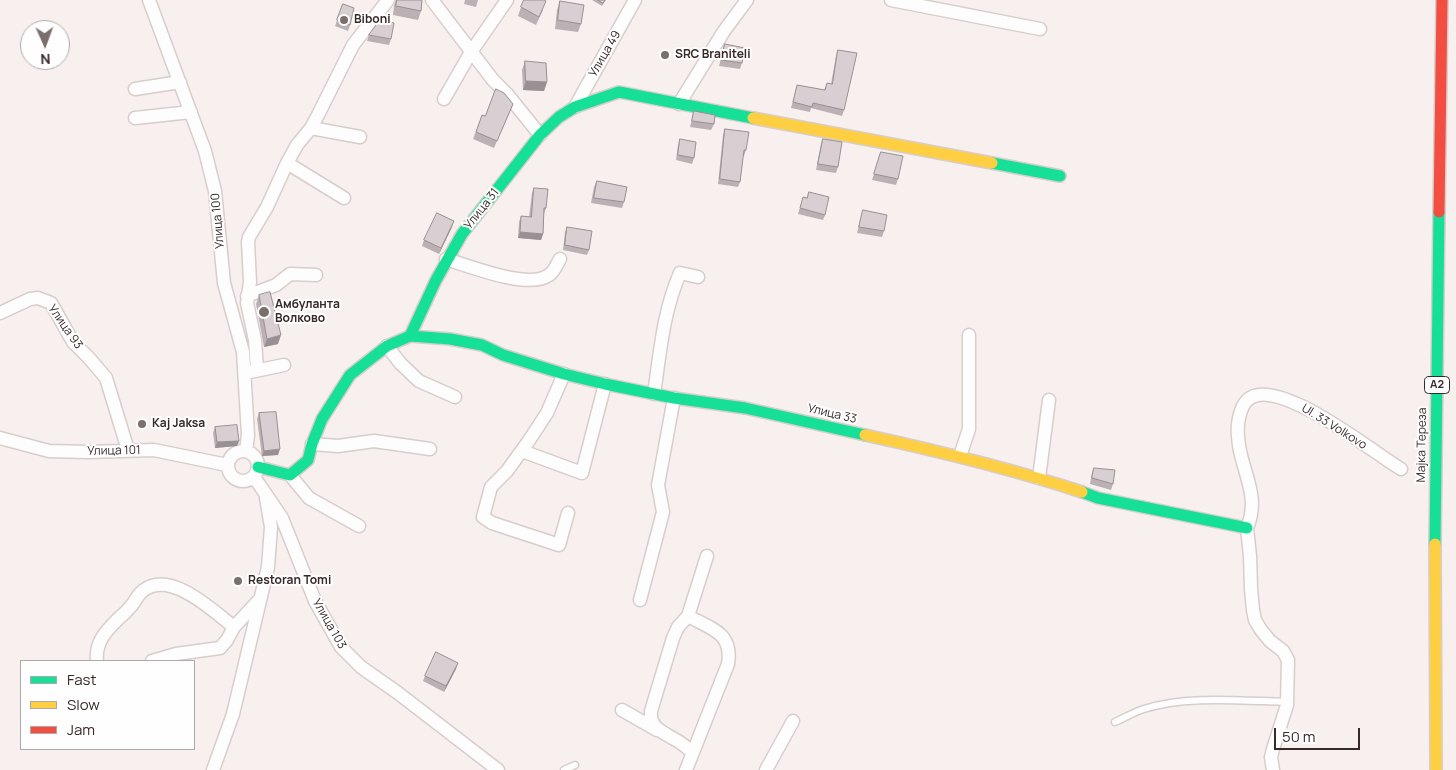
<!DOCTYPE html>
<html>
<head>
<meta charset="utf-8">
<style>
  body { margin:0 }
  #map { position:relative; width:1456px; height:770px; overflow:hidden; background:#f8f0ef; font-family:Manrope,sans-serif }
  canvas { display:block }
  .legend { position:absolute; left:20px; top:660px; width:175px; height:90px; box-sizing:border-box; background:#fefefe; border:1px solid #aea9a8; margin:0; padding:6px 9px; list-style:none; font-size:15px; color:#372928 }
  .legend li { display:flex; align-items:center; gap:10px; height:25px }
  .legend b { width:25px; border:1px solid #aea9a8 }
  .north { position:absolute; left:20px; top:20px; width:50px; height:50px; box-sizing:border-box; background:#fefefe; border:1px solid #aea9a8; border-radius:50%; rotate:178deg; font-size:14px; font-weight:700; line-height:20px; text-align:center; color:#372928 }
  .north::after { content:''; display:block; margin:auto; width:18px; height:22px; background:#7b6f6e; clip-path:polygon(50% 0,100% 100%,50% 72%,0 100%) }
  .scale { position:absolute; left:1274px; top:728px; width:86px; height:22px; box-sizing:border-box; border:2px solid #372928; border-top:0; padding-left:6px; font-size:15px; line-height:18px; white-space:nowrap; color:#372928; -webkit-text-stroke:4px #fefefe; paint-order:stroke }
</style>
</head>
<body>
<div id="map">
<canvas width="1456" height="770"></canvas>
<ul class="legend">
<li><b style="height:6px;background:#16e098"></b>Fast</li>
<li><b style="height:6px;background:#ffcf43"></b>Slow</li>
<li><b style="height:6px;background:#f24e42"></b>Jam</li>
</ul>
<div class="north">N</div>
<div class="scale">50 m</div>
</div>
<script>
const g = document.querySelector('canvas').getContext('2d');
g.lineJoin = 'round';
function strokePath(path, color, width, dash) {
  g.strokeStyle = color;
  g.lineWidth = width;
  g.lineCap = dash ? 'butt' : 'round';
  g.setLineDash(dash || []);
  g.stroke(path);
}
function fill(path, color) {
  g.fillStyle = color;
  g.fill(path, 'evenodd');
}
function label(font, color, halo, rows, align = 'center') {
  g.font = font + ' Manrope,sans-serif';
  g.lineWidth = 4;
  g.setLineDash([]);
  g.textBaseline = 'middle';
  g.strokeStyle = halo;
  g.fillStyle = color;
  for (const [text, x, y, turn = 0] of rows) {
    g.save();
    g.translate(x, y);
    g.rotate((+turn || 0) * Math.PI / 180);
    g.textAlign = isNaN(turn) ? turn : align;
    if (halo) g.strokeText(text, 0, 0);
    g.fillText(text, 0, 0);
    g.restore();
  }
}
const lane = new Path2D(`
  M1115,722C1124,718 1134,712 1144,709C1185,695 1243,701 1287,702
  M564,770L575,765`);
const street = new Path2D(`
  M149,0L205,151L215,191L224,283L243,352L248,435L246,451
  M432,0L493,80L507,94L540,135
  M891,0L1040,29
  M135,89L180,82
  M444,99L471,52L507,0
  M679,104L724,31L747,0
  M575,107L635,0
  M135,118L191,112
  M311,128L360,137
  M287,163L344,198
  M446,259C469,266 529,290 549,275C554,272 557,264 560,259
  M247,296L276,285L290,274L316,275
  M0,313L30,299L38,298L51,303L73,342L89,358L106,378L128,450
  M387,346L400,363L419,381L455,397
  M257,370L255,340L247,303L250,282L248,242L249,237L267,207L287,163L297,145L311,128L318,115L353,45L388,0
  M250,372L284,365
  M564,374L547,413L528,442L507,471L491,487L483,517L492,523L559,545L568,513
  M654,394C660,353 663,312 680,273L698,277
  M0,438L49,451L88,452L154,450L227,465
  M312,444L338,446L374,441L430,449
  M228 466a15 15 0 1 1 30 0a15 15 0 1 1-30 0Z
  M522,451L582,473L605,384
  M960,456L969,429V335
  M290,475L309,498L359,526
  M254,477L282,518L315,601L341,647L361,667L398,693L498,770
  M1039,478L1049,400
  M640,600L663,512L658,485L674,398
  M97,661C95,642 106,631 118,619C123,615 128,610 132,605C136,600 138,594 144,590C171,570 213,611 234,627
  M152,661L176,654L220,648L227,640L234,627L259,600
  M622,710L657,730
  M692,752C687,748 682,743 676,740C663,732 649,728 651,711L673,638L678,627L688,616L707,556
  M213,770L233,714L268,567L271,527L266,498
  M686,770L728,664C733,633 712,629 688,616
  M766,770L793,721
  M1273,770L1271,757L1273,749L1287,705L1288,660L1283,651L1270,641L1261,630L1255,620L1253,610L1251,589L1250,556L1247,528C1259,499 1246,479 1240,451C1237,435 1236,421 1243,406C1264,363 1376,455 1401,469`);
const fast = new Path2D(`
  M992,163L1060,176
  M410,336L450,339L482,345L503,355L564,374L605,384L674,398L745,408L865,435
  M258,467L290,475L308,460L312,444L322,419L350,375L387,346L410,336L436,280L462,234L540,135L559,117L575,107L619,92L753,118
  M1082,492L1098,498L1247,528
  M1435,544L1439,212`);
const slow = new Path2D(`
  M753,118L992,163
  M865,435C938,451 1010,468 1082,492
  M1435,544L1436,770`);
const jam = new Path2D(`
  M1439,212L1442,0`);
const wall = new Path2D(`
  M396,0H422L421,11L418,20L393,15L394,6Z
  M465,0H478L476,7L464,4Z
  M592,0H606L602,6Z
  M560,1L581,24L578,32L555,29L557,10Z
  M343,4L350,25L348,31L335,26Z
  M521,7L543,10L536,25L518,16Z
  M369,35L391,39L389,45L367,41Z
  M725,44L742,63L740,69L719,66Z
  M838,50L844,110L842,116L811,108L810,112L791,108L797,85L824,90L827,83L831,84L836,56Z
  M525,61L547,82L544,91L523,90L522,70Z
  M513,104L494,148L473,139L482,115L485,116Z
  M694,111L714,124L711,130L690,127Z
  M725,129L746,150L744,156H743L740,182L738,187L718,184L723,135Z
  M680,139L694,158L692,164L676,160L678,145Z
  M823,139L838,167L836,173L816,170L821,144Z
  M881,152L898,179L896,185L872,180Z
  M597,181L624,202L622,208L591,203L594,187Z
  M534,188L546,208L544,214L543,234L541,240L518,238L519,222L521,216L529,217L532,193Z
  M809,192L825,215L823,220L798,214L803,197L807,198Z
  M863,210L884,231L882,237L857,233Z
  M452,227L439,254L422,246L424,240Z
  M567,227L589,250L587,255L563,250L565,232Z
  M259,295L278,344L264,347L256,304Z
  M259,413L278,455L262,456L257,419Z
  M215,427L239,441L237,446L215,448L213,433Z
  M1094,468L1113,484L1111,490L1090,484L1092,473Z
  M456,669L444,692L423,681L425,676Z`);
const shadedWall = new Path2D(`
  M526,81L547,82L544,91L523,90Z
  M454,221L452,227L439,254L441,248Z
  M520,232L543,234L541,240L518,238Z
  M281,335L278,344L264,347L267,339Z
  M239,441L237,446L215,448L217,442Z
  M280,449L278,455L262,456L264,451Z
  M458,663L456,669L444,692L446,686Z`);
const building = new Path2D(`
  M397,0H422L421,11L396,6Z
  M524,0H544L546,1L539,17L521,7Z
  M598,0H605L603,3Z
  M560,1L584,5L581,24L558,20Z
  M343,4L354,8L350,25L337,20Z
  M380,20L394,23L391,39L369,35Z
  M725,44L745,48L742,63L721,60Z
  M838,50L857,53L844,110L813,103L812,107L793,102L797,85L825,90L827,83L832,84Z
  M525,61L546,63L547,82L526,81Z
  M496,89L504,93L513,104L497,141L476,132L482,115L485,116Z
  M694,111L715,115L714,124L692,121Z
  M725,129L749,132L746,150H744L740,182L720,179Z
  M680,139L696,142L694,158L678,155Z
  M823,139L842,142L838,167L818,164Z
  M881,152L903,156L898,179L874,174Z
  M597,181L627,187L624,202L594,198Z
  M534,188L548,189L546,208H544L543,234L520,232L521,216L531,217Z
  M809,192L829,197L825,215L800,208L803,197L807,198Z
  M863,210L887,215L884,231L859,227Z
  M437,213L454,221L441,248L424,240Z
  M567,227L592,231L589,250L565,245Z
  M270,292L281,335L267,339L259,295Z
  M276,412L280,449L264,451L259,413Z
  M237,425L239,441L217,442L215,427Z
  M1094,468L1115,470L1113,484L1092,478Z
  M436,652L458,663L446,686L425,676Z`);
const markers = [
  [344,20,5,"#7b6f6e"],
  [665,55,5,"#7b6f6e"],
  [264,312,6,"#7b6f6e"],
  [142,424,5,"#7b6f6e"],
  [238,581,5,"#7b6f6e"]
];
const shields = [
  [1437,385,25]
];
const shieldNames = [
  ["A2",1437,385]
];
const poiNames = [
  ["Biboni",354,20],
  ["SRC Braniteli",675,55],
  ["Амбуланта",275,305],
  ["Волково",275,319],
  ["Kaj Jaksa",152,424],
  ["Restoran Tomi",248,581]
];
const streetNames = [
  ["Улица 49",605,54,-60],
  ["Улица 31",482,209,-52],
  ["Улица 100",218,221,-95],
  ["Улица 93",65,327,55],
  ["Улица 33",832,414,13],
  ["Ul. 33 Volkovo",1334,427,32],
  ["Мајка Тереза",1422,445,-89],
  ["Улица 101",114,451,-1],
  ["Улица 103",329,624,60]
];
strokePath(lane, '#d7cdcc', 9);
strokePath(street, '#d7cdcc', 15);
strokePath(fast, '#d7cdcc', 14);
strokePath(slow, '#d7cdcc', 14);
strokePath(jam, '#d7cdcc', 14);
strokePath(lane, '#fefdfd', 6);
strokePath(street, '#fefdfd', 12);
strokePath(fast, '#16e098', 11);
strokePath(slow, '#ffcf43', 11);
strokePath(jam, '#f24e42', 11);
fill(wall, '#bbb1b4');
fill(shadedWall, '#989092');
fill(building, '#d9ced1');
strokePath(building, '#989092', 1);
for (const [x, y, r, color] of markers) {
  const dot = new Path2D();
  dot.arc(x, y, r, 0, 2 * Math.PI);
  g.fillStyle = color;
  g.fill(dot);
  strokePath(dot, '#fefefe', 2);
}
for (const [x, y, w] of shields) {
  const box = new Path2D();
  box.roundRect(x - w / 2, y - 8.5, w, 17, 4);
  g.fillStyle = '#fefefe';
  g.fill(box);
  strokePath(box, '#372928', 1);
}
label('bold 11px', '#372928', null, shieldNames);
label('bold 12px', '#372928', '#fefefe', poiNames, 'left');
label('12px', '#372928', '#fefefe', streetNames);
</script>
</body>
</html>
